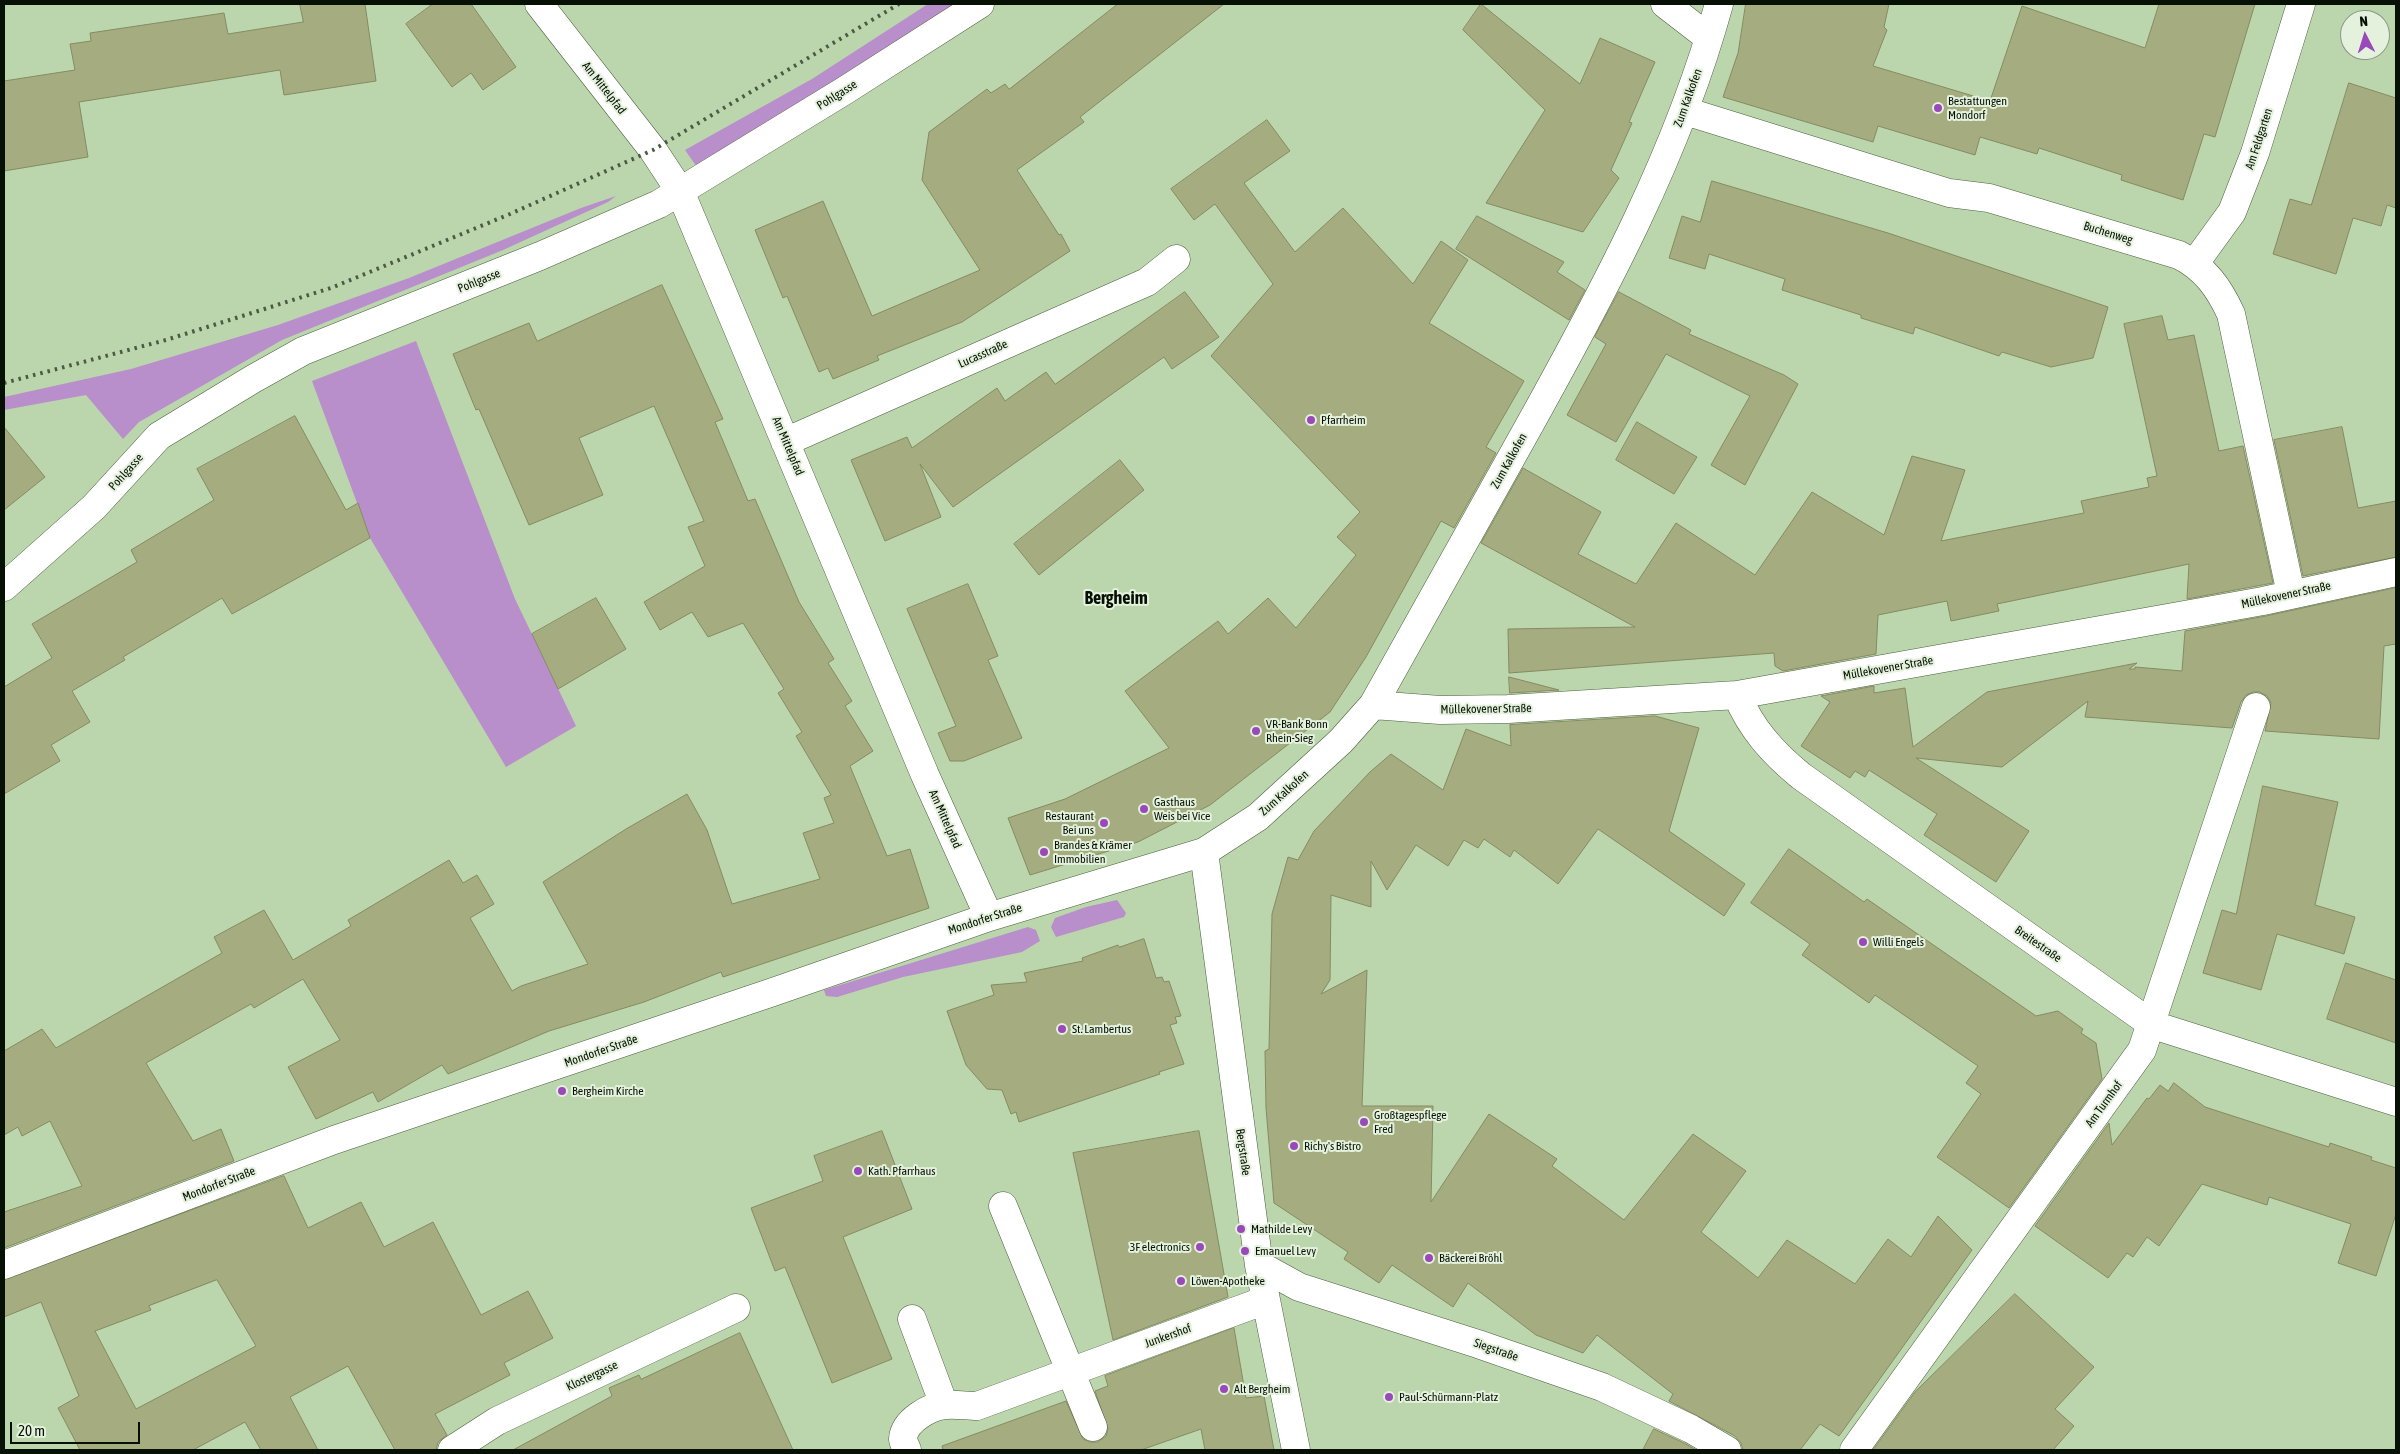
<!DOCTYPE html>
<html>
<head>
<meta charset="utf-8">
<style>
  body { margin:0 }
  #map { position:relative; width:2400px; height:1454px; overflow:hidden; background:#bbd5ad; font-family:"Asap Condensed",sans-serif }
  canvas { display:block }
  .frame { position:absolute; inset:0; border:5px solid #071004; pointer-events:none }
  .north { position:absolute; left:2340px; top:10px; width:50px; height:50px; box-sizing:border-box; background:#e4f2dd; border:1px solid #8c9886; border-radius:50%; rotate:355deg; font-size:14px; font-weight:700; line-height:20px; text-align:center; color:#071004 }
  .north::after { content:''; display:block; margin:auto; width:18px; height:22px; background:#9949b9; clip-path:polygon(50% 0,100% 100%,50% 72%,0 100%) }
  .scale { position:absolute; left:10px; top:1422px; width:130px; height:22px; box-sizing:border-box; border:2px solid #071004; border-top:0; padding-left:6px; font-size:15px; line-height:18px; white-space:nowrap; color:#071004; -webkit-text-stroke:4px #e4f2dd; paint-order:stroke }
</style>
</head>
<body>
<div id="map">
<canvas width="2400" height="1454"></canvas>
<div class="frame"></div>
<div class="north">N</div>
<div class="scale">20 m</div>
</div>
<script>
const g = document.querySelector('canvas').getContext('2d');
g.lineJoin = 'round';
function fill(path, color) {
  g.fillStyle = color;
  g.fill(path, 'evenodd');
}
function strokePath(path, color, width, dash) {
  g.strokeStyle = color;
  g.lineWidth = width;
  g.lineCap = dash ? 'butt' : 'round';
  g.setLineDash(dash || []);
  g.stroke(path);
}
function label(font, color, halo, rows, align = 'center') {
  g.font = font + ' "Asap Condensed",sans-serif';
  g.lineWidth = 4;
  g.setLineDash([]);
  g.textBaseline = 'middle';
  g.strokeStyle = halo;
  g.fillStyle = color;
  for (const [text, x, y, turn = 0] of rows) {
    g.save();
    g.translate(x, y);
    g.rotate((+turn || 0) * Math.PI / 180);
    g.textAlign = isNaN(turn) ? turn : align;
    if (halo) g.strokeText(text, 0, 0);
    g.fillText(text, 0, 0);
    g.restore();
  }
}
const green = new Path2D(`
  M928,4H963L699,170L685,150L812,79Z
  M616,196L608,202L503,250L282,340L139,422L123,439L86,395L4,410V397L131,369L278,325L409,278L581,208Z
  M416,341L515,599L576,726L506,767L370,538L312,381Z
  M1117,900L1126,913L1124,917L1056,937L1051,927L1055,918L1086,907Z
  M1028,927L1036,930L1040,941L1022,952L903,977L837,997L826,996L824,990Z`);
const building = new Path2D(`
  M300,4H365L376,81L284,95L280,70L79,102L88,157L4,171V81L75,70L70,44L91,41L90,33L224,13L228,34L303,22Z
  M433,4H471L516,67L483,90L471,73L452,87L406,24Z
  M1118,4H1224L1080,117L1084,122L1017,170L1059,235L1061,234L1070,251L962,322L877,356L879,360L833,379L828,368L819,372L787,296L783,298L755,230L823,201L872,316L980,270L922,180L929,132L987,89L991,93L1005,84L1009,89Z
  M1481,4L1580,84L1600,38L1655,62L1629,122L1632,123L1611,170L1619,178L1583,232L1486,203L1545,110L1463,30Z
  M1746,4H1889L1884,27L1887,30L1873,66L1990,101L2022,6L2145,48L2159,4H2255L2215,137L2204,134L2183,200L2121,180L2122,175L2039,148L2037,154L1980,137L1975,155L1878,126L1873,142L1723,97L1738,53Z
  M2349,83L2396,98V208L2387,205L2381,226L2353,218L2336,274L2273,254L2290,199L2311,205Z
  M1267,120L1290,151L1244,183L1295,252L1343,208L1413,284L1441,241L1468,260L1429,323L1524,381L1486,447L1496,453L1454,528L1441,521L1366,657L1330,712L1210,805L1138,842L1030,875L1008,818L1065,799L1169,748L1125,691L1218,621L1228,634L1268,598L1296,628L1356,555L1337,537L1360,512L1211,356L1273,284L1215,204L1194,220L1171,189Z
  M1712,181L1888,233L2108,307L2093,358L2051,367L2002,352L1999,356L1915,327L1913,334L1861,318V315L1782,290L1785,279L1709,254L1705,269L1669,258L1682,216L1700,222Z
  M1477,216L1564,262L1557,272L1585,290L1569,320L1456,249Z
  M662,285L723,419L715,422L748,501L755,499L799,602L834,659L828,663L852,701L845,706L873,751L850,766L887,856L910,849L929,908L723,977L721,972L644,1002L549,1031L448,1074L442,1065L378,1102L373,1092L316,1119L288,1067L340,1040L303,979L254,1008L251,1004L146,1063L193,1141L221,1129L234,1161L4,1248V1212L82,1186L50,1121L22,1136L18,1127L4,1135V1051L42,1029L56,1048L222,953L214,937L264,910L293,960L351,926L348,920L449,860L463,883L477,875L494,904L470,918L512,991L521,986L588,964L543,882L626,829L687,794L707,830L732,904L820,879L803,833L834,823L824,798L831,795L796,736L802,732L778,693L784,689L743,623L708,637L692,612L660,630L644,602L705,566L688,527L704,521L654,406L579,438L603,495L529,525L479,409L476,410L453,354L529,323L537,341Z
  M1185,292L1219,337L1172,369L1164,357L953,507L920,464L941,517L885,541L851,460L907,437L912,448L997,388L1005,401L1046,372L1055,384Z
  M1619,292L1691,330L1689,334L1784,375L1798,384L1745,485L1711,465L1750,396L1666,354L1616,442L1567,415L1606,344L1595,337Z
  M2162,316L2168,340L2194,335L2219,451L2243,446L2273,583L2187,599L2189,564L1997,604L1999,611L1951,621L1947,601L1878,615L1876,654L1783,671L1775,666L1774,653L1509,673L1508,629L1635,627L1481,543L1523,468L1601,512L1578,554L1636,584L1676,523L1755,575L1812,492L1884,535L1912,456L1965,470L1941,541L2084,513L2081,501L2149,487L2147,478L2157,476L2124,324Z
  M295,416L346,510L358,503L370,538L232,614L222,598L123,657L125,660L72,691L90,722L51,745L60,761L4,794V687L52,658L32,624L137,562L131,550L214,500L197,469Z
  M1637,422L1697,457L1674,494L1616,460Z
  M4,427L45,477L4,510Z
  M2342,427L2358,508L2396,501V557L2303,576L2274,440Z
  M1120,460L1144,490L1039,575L1014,544Z
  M968,584L998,656L988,660L1022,738L964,761H950L938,733L956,726L907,609Z
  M2396,588V644L2384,646L2379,739L2265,731L2271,703L2267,696L2260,692H2253L2246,695L2241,702L2232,728L2085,717L2088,701L2002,767L1916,758L2029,831L1996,882L1924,835L1937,814L1869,770L1865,777L1855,771L1850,778L1801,746L1830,702L1821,696L1874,686V693L1905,688L1913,747L1987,692L2137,663L2129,669H2135V667L2182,671L2185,631L2266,616Z
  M596,598L626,649L558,689L532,634Z
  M1509,677L1559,690L1510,693Z
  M1655,716L1699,728L1669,831L1745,884L1724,916L1598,829L1558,884L1514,850L1510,857L1484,839L1478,848L1464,840L1448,866L1416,845L1387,890L1371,861V907L1331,895L1330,980L1321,994L1367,970L1362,1106H1433L1431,1202L1489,1114L1557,1159L1552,1166L1624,1220L1693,1134L1746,1171L1701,1232L1758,1278L1787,1240L1855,1284L1888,1239L1911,1257L1938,1216L1972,1250L1839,1436L1820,1424L1800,1450H1743L1741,1443L1735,1436L1669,1401L1673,1394L1597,1335L1583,1353L1536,1335L1468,1283L1453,1307L1392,1265L1379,1283L1344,1259L1348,1252L1274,1203L1266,1108L1265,1051L1269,1049L1272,914L1288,857L1298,860L1314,831L1370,772L1391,754L1443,790L1466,729L1511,746L1510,725Z
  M2263,786L2338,802L2315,905L2355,917L2344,954L2277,934L2261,990L2203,973L2222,910L2236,914Z
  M1789,849L1864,902L1867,899L2036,1016L2058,1011L2083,1029L2081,1033L2096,1043L2102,1079L2009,1208L1937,1157L1981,1094L1966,1083L1978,1066L1875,995L1869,1003L1802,955L1810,944L1751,903Z
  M1144,939L1156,978L1162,977L1164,982L1169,981L1181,1016L1175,1017L1177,1023L1170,1025L1184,1064L1159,1072L1160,1074L1019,1122L1016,1112L1011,1114L1002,1090L987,1089L966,1065L947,1011L994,995L991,985L1027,982L1024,973L1083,961L1082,958L1118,945L1119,947Z
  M2346,963L2396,980V1043L2327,1019Z
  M2174,1083L2205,1107L2329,1147L2330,1143L2372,1157L2371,1160L2396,1168V1214L2376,1276L2338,1263L2351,1224L2269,1197L2267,1205L2202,1184L2159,1246L2147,1237L2133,1257L2127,1253L2108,1278L2035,1226L2109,1123L2112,1145L2147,1098L2149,1099L2160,1085L2168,1091Z
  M882,1131L912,1209L843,1237L892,1359L832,1383L785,1267L775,1271L751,1208L823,1181L814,1156Z
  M1199,1131L1228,1297L1113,1340L1073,1153Z
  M284,1176L308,1228L361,1202L384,1247L433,1222L481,1315L528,1291L553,1338L504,1363L510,1375L435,1414L447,1435L438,1442L436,1450H395L348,1366L290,1397L318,1450H261L245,1422L193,1450H80L58,1408L79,1396L41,1302L4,1317V1280ZM217,1280L256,1346L136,1409L95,1331L151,1310L149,1306Z
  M2015,1294L2094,1367L2055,1409L2074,1426L2053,1450H1873L1915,1392Z
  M1234,1328L1246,1398L1264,1396L1274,1450H1205L1201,1429L1141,1450H943L942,1446L1066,1401L1083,1439L1090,1442H1098L1106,1436L1108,1429L1095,1391L1108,1386L1105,1376Z
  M740,1333L793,1450H513L612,1396L609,1388L639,1375L641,1379Z
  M1654,1429L1684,1443L1696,1450H1643Z`);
const minor = new Path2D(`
  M539,4L653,150L680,191L925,775L989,917
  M1665,4L1709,38
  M1685,111L1949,193L1989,198L2179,255C2205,268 2219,288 2231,314L2291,594
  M2195,263L2232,212L2255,153L2301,4
  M785,442L1147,282L1176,259
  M4,587L94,507L159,436L253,379L303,351L540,256L659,204L844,91L980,4
  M1737,695C1751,729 1773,753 1801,776L2153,1025L2396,1102
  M1373,705L1440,710L1508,709L1737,695L2263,601L2396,572
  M1204,852L1259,1265L1296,1450
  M1003,1206L1093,1427
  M4,1265L334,1140L773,992L989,917L1204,852L1258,817L1341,741L1373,705C1425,612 1477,519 1529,426C1604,291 1678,154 1719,4
  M1259,1265L1299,1287L1478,1344L1602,1387L1691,1429L1727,1450
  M912,1319L944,1405
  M452,1450L497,1421L736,1308
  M907,1450C906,1447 903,1442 903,1439C904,1421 930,1406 946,1405C956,1404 967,1406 977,1406L1266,1300
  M1854,1450L2142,1050L2256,707`);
const rail = new Path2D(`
  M4,383L166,340L331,288L510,214L653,150L899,4`);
const markers = [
  [1938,108,5,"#9949b9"],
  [1311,420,5,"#9949b9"],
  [1256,731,5,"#9949b9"],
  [1144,809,5,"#9949b9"],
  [1104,823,5,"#9949b9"],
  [1044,852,5,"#9949b9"],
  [1863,942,5,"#9949b9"],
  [1062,1029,5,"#9949b9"],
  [562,1091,5,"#9949b9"],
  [1364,1122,5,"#9949b9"],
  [1294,1146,5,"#9949b9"],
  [858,1171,5,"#9949b9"],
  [1241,1229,5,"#9949b9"],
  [1200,1247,5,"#9949b9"],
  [1245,1251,5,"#9949b9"],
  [1429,1258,5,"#9949b9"],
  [1181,1281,5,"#9949b9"],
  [1224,1389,5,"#9949b9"],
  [1389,1397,5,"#9949b9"]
];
const streetNames = [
  ["Am Mittelpfad",604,88,52],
  ["Pohlgasse",837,95,-32],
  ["Zum Kalkofen",1688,98,-70],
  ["Am Feldgarten",2259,139,-72],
  ["Buchenweg",2108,233,17],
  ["Pohlgasse",479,281,-22],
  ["Lucasstraße",983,354,-24],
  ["Am Mittelpfad",788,446,67],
  ["Zum Kalkofen",1509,461,-61],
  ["Pohlgasse",126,472,-48],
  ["Müllekovener Straße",2286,595,-12],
  ["Müllekovener Straße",1888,668,-10],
  ["Müllekovener Straße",1486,709,-1],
  ["Zum Kalkofen",1284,793,-42],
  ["Am Mittelpfad",945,819,66],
  ["Mondorfer Straße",985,919,-18],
  ["Breitestraße",2038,944,35],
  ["Mondorfer Straße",601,1051,-19],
  ["Am Turmhof",2104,1104,-54],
  ["Bergstraße",1243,1152,82],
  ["Mondorfer Straße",219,1184,-21],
  ["Junkershof",1168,1336,-20],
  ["Siegstraße",1496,1350,19],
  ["Klostergasse",592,1376,-25]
];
const poiNames = [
  ["Bestattungen",1948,101],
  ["Mondorf",1948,115],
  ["Pfarrheim",1321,420],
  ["VR-Bank Bonn",1266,724],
  ["Rhein-Sieg",1266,738],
  ["Gasthaus",1154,802],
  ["Weis bei Vice",1154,816],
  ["Restaurant",1094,816,"right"],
  ["Bei uns",1094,830,"right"],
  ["Brandes & Krämer",1054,845],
  ["Immobilien",1054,859],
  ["Willi Engels",1873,942],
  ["St. Lambertus",1072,1029],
  ["Bergheim Kirche",572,1091],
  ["Großtagespflege",1374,1115],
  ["Fred",1374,1129],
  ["Richy's Bistro",1304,1146],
  ["Kath. Pfarrhaus",868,1171],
  ["Mathilde Levy",1251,1229],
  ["3F electronics",1190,1247,"right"],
  ["Emanuel Levy",1255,1251],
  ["Bäckerei Bröhl",1439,1258],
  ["Löwen-Apotheke",1191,1281],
  ["Alt Bergheim",1234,1389],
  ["Paul-Schürmann-Platz",1399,1397]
];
const districtNames = [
  ["Bergheim",1116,598]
];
fill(green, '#b88ecb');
fill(building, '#a5ac80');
strokePath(building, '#858b60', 1);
strokePath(minor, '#4a613d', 29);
strokePath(minor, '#fff', 28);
strokePath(rail, '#4a5a43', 4, [2.5, 5]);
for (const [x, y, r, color] of markers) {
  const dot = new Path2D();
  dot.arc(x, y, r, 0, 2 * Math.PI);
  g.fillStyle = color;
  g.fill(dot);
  strokePath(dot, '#e4f2dd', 2);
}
label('12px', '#071004', '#e4f2dd', streetNames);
label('12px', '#071004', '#e4f2dd', poiNames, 'left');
label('bold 18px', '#071004', '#e4f2dd', districtNames);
</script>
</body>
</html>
